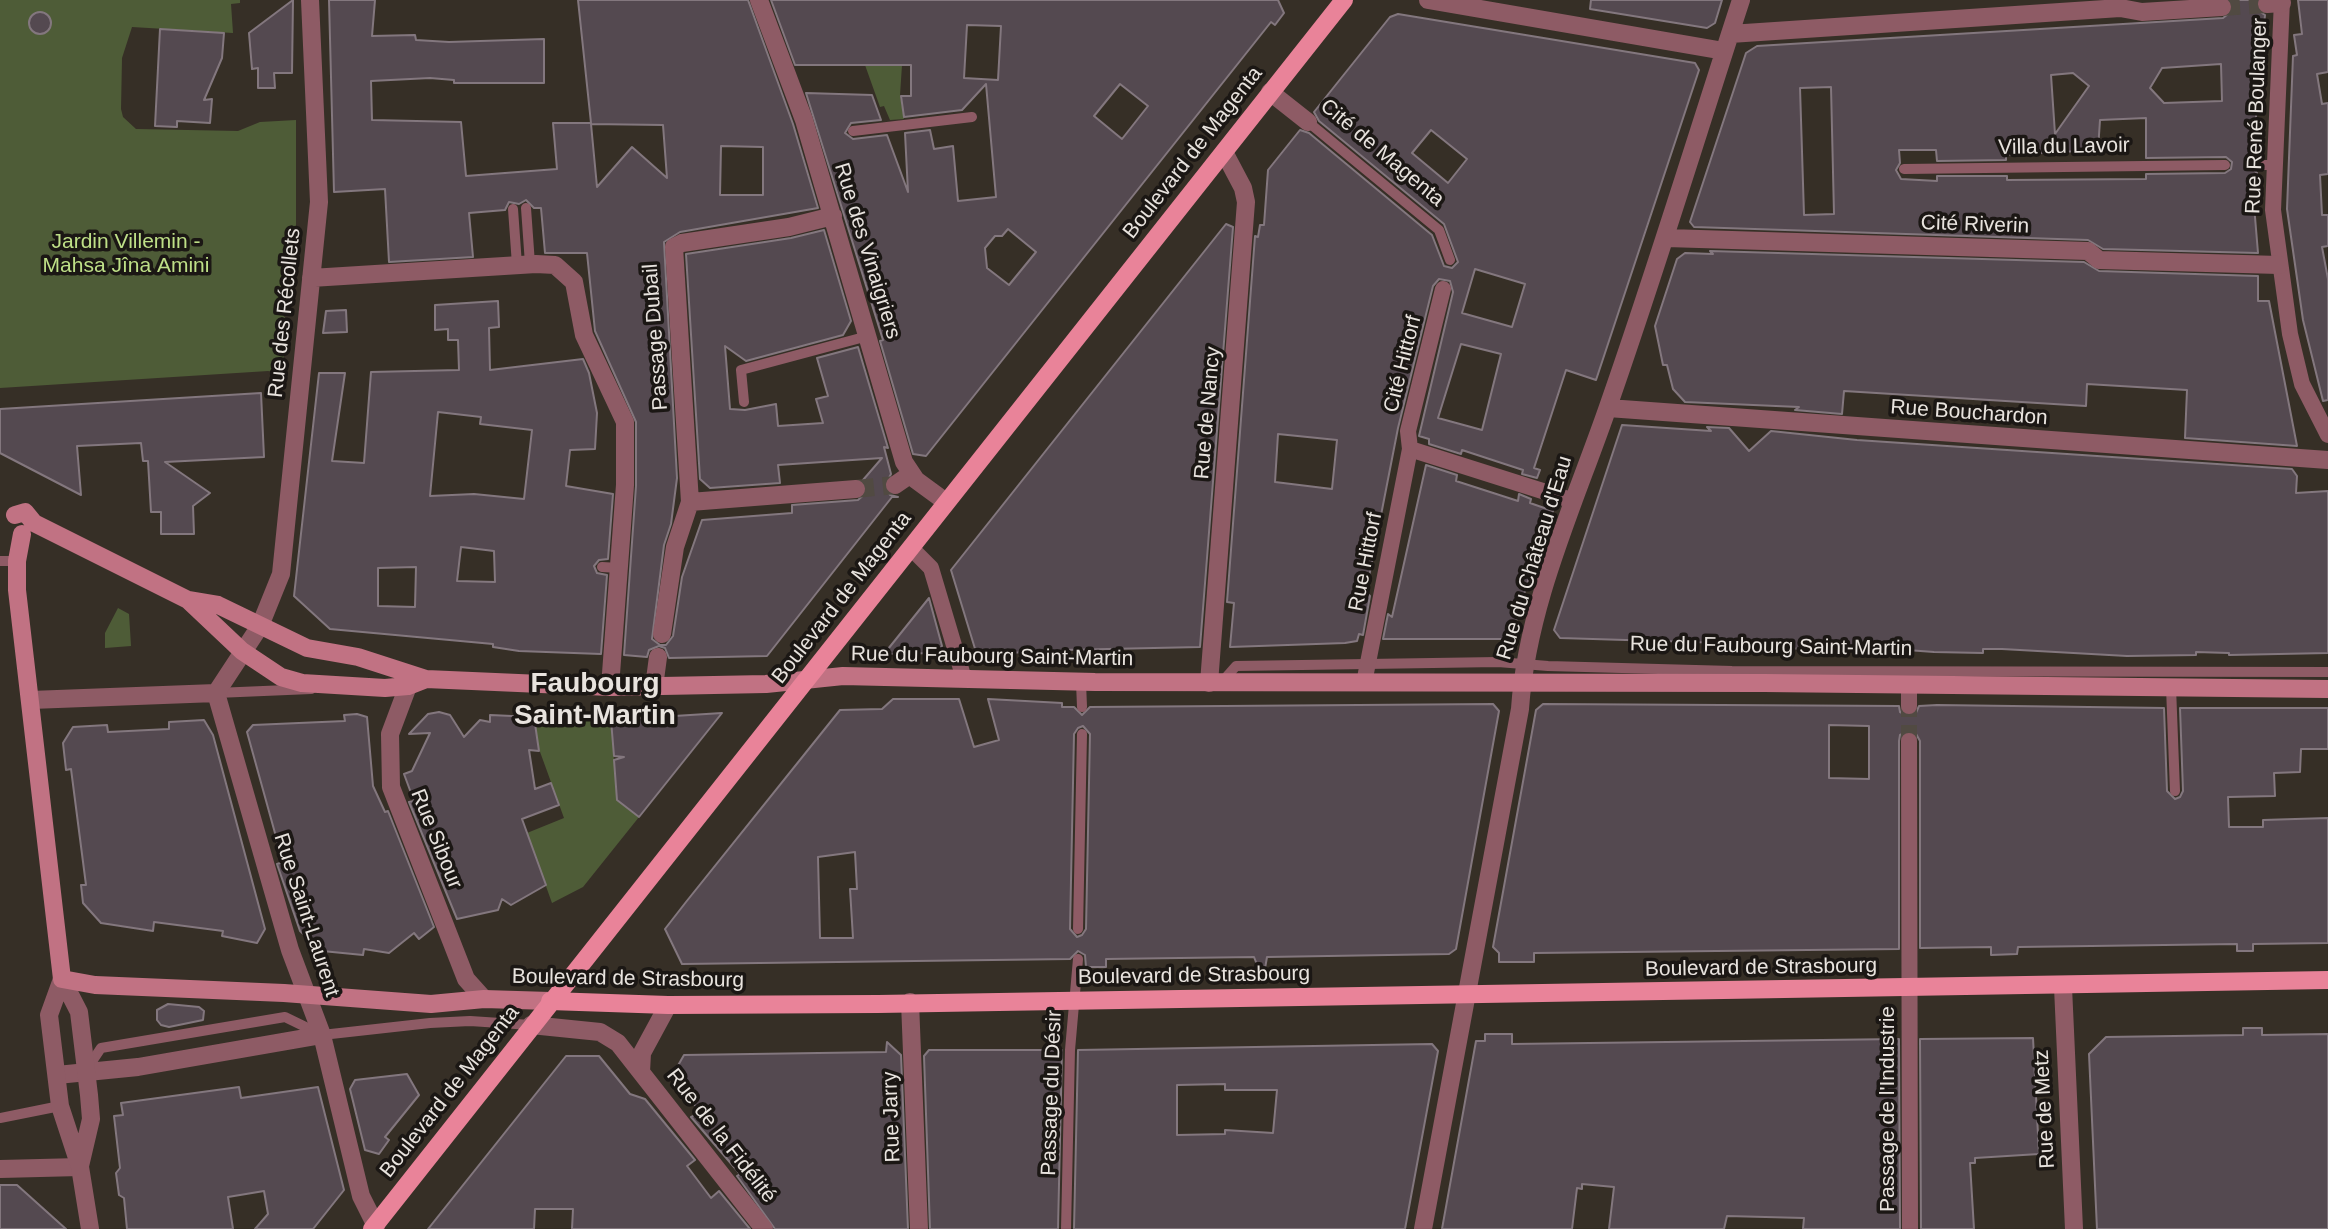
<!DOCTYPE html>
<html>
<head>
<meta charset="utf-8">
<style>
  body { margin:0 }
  canvas { display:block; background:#362f26 }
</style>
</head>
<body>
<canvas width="2328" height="1229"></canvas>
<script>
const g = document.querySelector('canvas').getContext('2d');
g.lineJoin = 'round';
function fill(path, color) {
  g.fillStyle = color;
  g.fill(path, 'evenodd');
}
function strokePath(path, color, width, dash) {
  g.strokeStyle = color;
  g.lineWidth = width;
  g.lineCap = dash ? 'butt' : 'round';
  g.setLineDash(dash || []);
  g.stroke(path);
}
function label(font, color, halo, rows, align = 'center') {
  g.font = font + ' Helvetica,sans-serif';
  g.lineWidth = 7;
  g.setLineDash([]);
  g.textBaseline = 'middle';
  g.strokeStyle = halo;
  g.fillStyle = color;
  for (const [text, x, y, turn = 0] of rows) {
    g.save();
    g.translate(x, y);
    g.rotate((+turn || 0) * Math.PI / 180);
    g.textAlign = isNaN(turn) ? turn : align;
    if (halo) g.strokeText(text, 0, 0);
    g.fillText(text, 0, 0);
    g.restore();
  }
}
const green = new Path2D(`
  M0,0H240V3L231,4L233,33L132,27L122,58L121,109L123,117L136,129L238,131L260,122L296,120V246L293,279L283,289L281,313L288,321L282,373L268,371L0,388Z
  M865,65H902L900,95L904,119L890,120L884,106L880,107Z
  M118,608L129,614L131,646L105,648V633Z
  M534,717L611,720L617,799L639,817L583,887L552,903L527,833L564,818L539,749Z`);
const building = new Path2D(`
  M293,0L292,73H274L275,88H258V68L252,69L249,33Z
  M329,0H375L372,36L415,35L416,40L449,42L544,39V83H454V80L430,78L371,81L372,120L461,122L466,176L557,169L553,123H591L578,0H748L793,124L818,208L680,232L664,242L677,478L671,524L664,545L652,639L660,645H666L673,636L682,577L702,520L792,513V505L858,500L866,493L863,480L882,458L778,465L780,483L710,488L700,479L686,254L791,238L824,230L851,321L843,335L746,361L725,346L730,409L745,410L776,404L778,426L823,423L816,399L828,396L817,358L858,347L888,448L884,447L891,474L884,487L890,495L898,497H892L767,656L669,658L665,648L659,646L649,650L647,657L624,655L636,486V422L595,331L587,253H545L541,208H534L526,200L519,204L509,202L505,210L469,213L473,257L389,262L385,189L334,192ZM591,124L663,125L667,178L632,147L597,187ZM721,146L763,147V195H720Z
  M771,0H1278L1284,13L1275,25L1271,22L926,456L913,454L880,341L883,340L806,93L872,95L881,120L851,123L845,133L853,139L887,135L908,192L905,133L930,130L934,149L953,146L958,201L996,197L986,84L962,110L904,117L901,96H911V65H795ZM967,25L1001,26L998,80L964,78ZM1120,84L1148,106L1122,139L1094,116ZM1008,229L1036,252L1009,285L987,268L985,248L995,236H1002Z
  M1591,0H1722L1715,23L1707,28L1590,9Z
  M2231,0H2257V10L2265,15L2256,110V157L2249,164L2257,173V193H2253L2258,253L2103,249L2088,240L1694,227L1690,222L1746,53L1757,46L2223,18L2232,11ZM2221,64L2222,101L2164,103L2150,88L2162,68ZM2073,73L2089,86L2055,134L2051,75ZM1831,87L1834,214L1804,215L1800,88ZM2146,118V158L2226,157L2232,162L2231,169L2225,173L2146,174V179L2007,180V176H1937V181L1901,179L1896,170L1900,163L1899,150H1936L1937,161L2006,160V155L2098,150L2100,120Z
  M2298,0H2328V72L2317,74L2322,104L2328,103V174L2320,175L2322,215H2328V246L2322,247L2328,279V400L2323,401L2303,320L2287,209L2293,56L2297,55L2294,35L2302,34Z
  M29 23a11 11 0 1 1 22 0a11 11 0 1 1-22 0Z
  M1398,14L1695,63L1699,70L1596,380L1566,370L1534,468L1540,470L1537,478L1522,474L1523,470L1462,450L1461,454L1429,444V439L1419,436L1453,292L1450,281L1439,279L1433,286L1398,428L1366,592L1370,596L1363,635L1359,634L1357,641L1345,643L1230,647L1234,603L1227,602L1255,236L1258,237L1260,225H1264L1268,170L1300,130L1309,133L1432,235L1444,266L1452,268L1458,262L1444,224L1319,121L1314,112L1390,17ZM1431,130L1467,159L1448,183L1412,153ZM1475,269L1525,284L1512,327L1462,313ZM1461,344L1501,354L1482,430L1438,418ZM1278,434L1337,440L1332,489L1275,482Z
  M160,29L224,33L222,58L204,100L212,99L210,123L177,121V127L155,126Z
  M1226,224L1233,227L1200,647L1062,650V653L976,652L951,570Z
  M1710,251L2084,262L2099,271L2258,276V301H2269L2297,446L2185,438L2187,390L2087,384L2086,406L1844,391L1842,414L1795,410L1799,407L1685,402L1673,389L1667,365H1663L1655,326L1677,259L1685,253L1713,254Z
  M498,301L499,327L489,328L490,370L583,359L589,373L597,413L595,449L570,450L566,486L613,494L608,559L599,560L594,566L597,573L607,575L601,654L519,651L493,647V644L330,629L294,596L319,373H345L332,461L364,463L371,372L459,370L458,340H448V329L435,330V305ZM438,412L481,417L480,424L532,430L524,499L474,494L430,496ZM461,547L494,551L495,582L457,581ZM416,567L415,607L378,606V568Z
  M346,310L347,332L323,333L326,311Z
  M261,393L264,457L165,462L210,493L193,506L194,534H161V512H151L148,461H143L141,443L77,446L81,495L0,453V409Z
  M1622,425L1711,431L1707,427L1729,428L1749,451L1771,431L1857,440L2292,469L2297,476L2296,493L2328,491V653L2229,655V653L2196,652V655L2127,656L2002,649H1983V653L1934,652L1907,650V647L1871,646V649L1825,648V652L1757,644L1560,638L1554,630Z
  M1426,465L1457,475L1456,481L1518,501L1519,494L1531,499L1530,503L1553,511L1542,544L1539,543L1511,639H1383L1388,614L1392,617Z
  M929,598L942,646L937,653L884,654Z
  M893,699H959L974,747L999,740L988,699L1062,703V707H1074L1082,715L1090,707L1493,704L1499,711L1456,949L1449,954L1267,957L1263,980L1254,957L1106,959V967H1086L1085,955L1078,951L1070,959L682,964L665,929L686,902L840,710L882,709ZM1083,726L1090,734L1086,929L1082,935L1077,937L1070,929L1074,734L1078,728ZM855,852L857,889H850L853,938H820L818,857Z
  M1543,704L1899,706L1900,712L1908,716L1915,715L1919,706L1937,705L2164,708L2167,791L2175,799L2180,797L2183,791L2180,708H2328V749H2301L2300,772L2274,773L2275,796L2228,797L2229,827H2263V820L2328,818V943L2253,944V951H2237V944L2018,947L2017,954L1991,955V947L1920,948V741L1915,732L1908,731L1900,735L1899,741V949L1534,953V962H1499V953L1493,947L1536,710ZM1829,725L1869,726V779L1829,778Z
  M439,712L450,715L464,737L480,720L490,722V715L534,717L539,751L529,750L535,789L551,783L559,805L522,819L546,885L511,905L502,899L498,910L457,919L409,802L414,801L404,774L412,771L430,733L409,734L428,714Z
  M722,713L639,817L617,800L614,760L624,757L614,756L611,720Z
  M357,714L367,717L373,786L385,812L388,811L434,927L419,939L414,933L389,953L364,949L363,955L312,950V942L300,931L277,864L283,862L247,732L253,725L345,721L344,715Z
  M204,720L213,735L265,929L257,943L222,936L223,931L154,922L153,931L101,923L83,903L81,885H86L71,769L66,770L63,743L73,727L107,725L108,732L169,729V722Z
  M168,1004L199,1007L204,1011L203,1020L169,1027L161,1025L157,1020V1010Z
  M2243,1028H2262V1035L2328,1034V1229H2097L2089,1054L2106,1037L2243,1035Z
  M1485,1034H1512V1044L1899,1039L1900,1229H1803L1804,1218L1727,1216L1724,1229H1609L1614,1187L1582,1184V1189L1577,1188L1572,1229H1442L1476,1041H1485Z
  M2033,1038L2039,1154L1975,1158V1163H1970L1974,1229H1921L1920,1039Z
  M887,1042L901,1055L908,1229H775L737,1176L740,1174L691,1117L701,1113L672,1076L684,1055L886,1052Z
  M1432,1044L1438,1051L1405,1229H1074L1078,1050ZM1225,1084V1090H1277L1273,1133L1225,1130V1134L1177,1135V1085Z
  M929,1050H1062L1058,1229H930L924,1056Z
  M566,1056H599L630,1094L645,1099L695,1160L687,1166L711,1198L719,1191L750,1229H572L573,1209H535L534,1229H428Z
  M407,1074L419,1095L385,1137L389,1140L379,1154L365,1150L350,1089L355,1080Z
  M239,1087L241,1098L318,1087L344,1190L313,1229H255L268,1214L264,1191L228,1197L233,1229H127L124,1198L119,1195L116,1173L120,1168L114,1116L123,1115L121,1103Z
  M0,1185H17L66,1229H0Z`);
const pedestrianTunnel = new Path2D(`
  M1909,741V706`);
const minorTunnel = new Path2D(`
  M2222,7L2267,4
  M856,489L895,485`);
const service = new Path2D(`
  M1308,122L1439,230L1450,260
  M853,131L972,117
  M2257,165H2274
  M1904,169L2225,165
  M526,208L530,264
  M513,209L517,265
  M744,402L741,370L868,336
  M0,561H17
  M602,567L619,568
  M1081,682L1082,707
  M1221,683L1236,666L1498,662L1548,666L1732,671L2328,672
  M2171,687L2175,791
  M216,693L311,689
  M1078,929L1082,734
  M87,1069L101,1048L285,1017L322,1035L430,1023L470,1021L531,1025
  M0,1118L60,1106
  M1066,1229L1070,1050L1078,959`);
const pedestrian = new Path2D(`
  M2282,0L2273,210L2290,334L2302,384L2328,435
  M1410,449L1574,501
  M911,548L931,568L964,679
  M1364,683L1410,449L1408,431L1443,289
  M1909,706V684
  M1909,741L1910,1229`);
const minor = new Path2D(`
  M310,0L319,202L281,574L260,626L216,693L290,950L322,1035L361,1196L376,1226
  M759,0L804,120L904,462L916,480L946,502
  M1428,0L1724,51
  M2267,4L2282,3
  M1730,34L2120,8L2142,12L2222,7
  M1270,92L1308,122
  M833,216L789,227L682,243L674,247L690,502L856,489
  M1667,238L2088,251L2099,260L2279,265
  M311,278L536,264L555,265L574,282L584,335L625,422V485L610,687
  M1608,408L2328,460
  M895,485L911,474
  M662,634L675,547L690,502
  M1209,683L1246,202L1243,188L1224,152
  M408,686L390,734L391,787L466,979L484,999
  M654,687L658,657
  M31,700L216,693
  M2063,987L2074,1229
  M910,1002L919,1229
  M531,1025L600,1032L618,1043L764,1229
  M641,1072L642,1053L668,1005
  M57,1075L138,1067L322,1035
  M0,1169L80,1167
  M1423,1229L1520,709C1527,604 1575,503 1609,404C1656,270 1697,135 1741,0`);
const tertiary = new Path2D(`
  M62,979L49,1015L60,1106L80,1167L90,1229
  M62,979L79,1012L89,1095L91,1119L80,1166`);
const secondary = new Path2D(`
  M15,515L25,512L34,523
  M34,523L188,600L242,651L281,677L302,683L385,688L408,686L426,679
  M22,534L17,561V590L62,979L95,985L284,993L431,1004L484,999L550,1001
  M188,600L218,605L307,648L358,657L426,679L610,687L766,684L843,676L1095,682L1764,683L2328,689`);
const primary = new Path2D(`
  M550,1001L668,1005L878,1004L2328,980
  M372,1229L1344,0`);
const streetNames = [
  ["Rue René Boulanger",2257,116,-88],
  ["Villa du Lavoir",2064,147,-1],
  ["Boulevard de Magenta",1193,153,-52],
  ["Cité de Magenta",1382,153,40],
  ["Cité Riverin",1975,225,2],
  ["Rue des Vinaigriers",867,251,73],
  ["Rue des Récollets",285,313,-84],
  ["Passage Dubail",656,337,-94],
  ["Cité Hittorf",1403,364,-76],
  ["Rue de Nancy",1208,413,-85],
  ["Rue Bouchardon",1969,413,4],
  ["Rue du Château d'Eau",1535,558,-73],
  ["Rue Hittorf",1366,562,-79],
  ["Boulevard de Magenta",842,598,-52],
  ["Rue du Faubourg Saint-Martin",1771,647,1],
  ["Rue du Faubourg Saint-Martin",992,657,1],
  ["Rue Sibour",436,839,68],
  ["Rue Saint-Laurent",306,915,72],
  ["Boulevard de Strasbourg",1761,968,-1],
  ["Boulevard de Strasbourg",1194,976,-1],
  ["Boulevard de Strasbourg",628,979,1],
  ["Boulevard de Magenta",450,1092,-52],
  ["Passage du Désir",1052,1093,-88],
  ["Passage de l'Industrie",1888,1109,-90],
  ["Rue de Metz",2045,1109,-93],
  ["Rue Jarry",892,1117,-92],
  ["Rue de la Fidélité",721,1136,52]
];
const parkNames = [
  ["Jardin Villemin -",126,242],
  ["Mahsa Jîna Amini",126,266]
];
const districtNames = [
  ["Faubourg",595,684],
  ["Saint-Martin",595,716]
];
fill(green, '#4e5c37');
fill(building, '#544950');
strokePath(building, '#83777e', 2);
strokePath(pedestrianTunnel, '#514a42', 16, [16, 8]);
strokePath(minorTunnel, '#514a42', 18, [18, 9]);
strokePath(service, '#8e5b65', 10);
strokePath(pedestrian, '#8e5b65', 16);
strokePath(minor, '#8e5b65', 18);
strokePath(tertiary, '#8e5b65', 18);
strokePath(secondary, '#c17283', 18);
strokePath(primary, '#e98399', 18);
label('21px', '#e8e3de', '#1b1714', streetNames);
label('21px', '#bedf87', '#1b1714', parkNames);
label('bold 28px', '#e8e3de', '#1b1714', districtNames);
</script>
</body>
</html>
